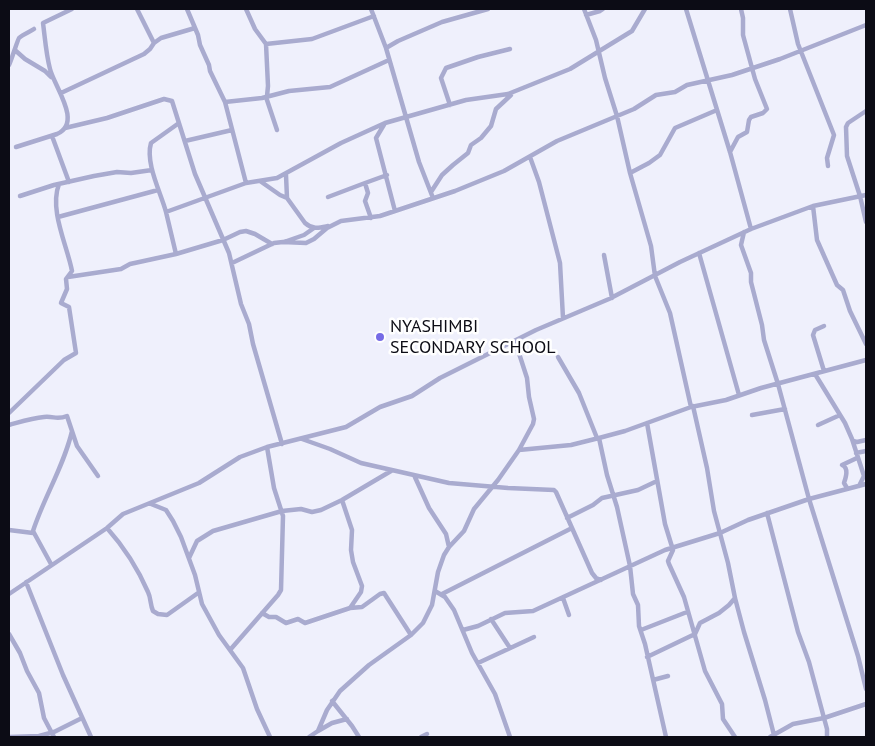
<!DOCTYPE html>
<html>
<head>
<meta charset="utf-8">
<style>
  body { margin:0 }
  #map { position:relative; width:875px; height:746px; overflow:hidden; background:#eff0fc; font-family:"PT Sans",sans-serif }
  canvas { display:block }
  .frame { position:absolute; inset:0; border:10px solid #0c0c15; pointer-events:none }
</style>
</head>
<body>
<div id="map">
<canvas width="875" height="746"></canvas>
<div class="frame"></div>
</div>
<script>
const g = document.querySelector('canvas').getContext('2d');
g.lineJoin = 'round';
function strokePath(path, color, width, dash) {
  g.strokeStyle = color;
  g.lineWidth = width;
  g.lineCap = dash ? 'butt' : 'round';
  g.setLineDash(dash || []);
  g.stroke(path);
}
function label(font, color, halo, rows, align = 'center') {
  g.font = font + ' "PT Sans",sans-serif';
  g.lineWidth = 5;
  g.setLineDash([]);
  g.textBaseline = 'middle';
  g.strokeStyle = halo;
  g.fillStyle = color;
  for (const [text, x, y, turn = 0] of rows) {
    g.save();
    g.translate(x, y);
    g.rotate((+turn || 0) * Math.PI / 180);
    g.textAlign = isNaN(turn) ? turn : align;
    if (halo) g.strokeText(text, 0, 0);
    g.fillText(text, 0, 0);
    g.restore();
  }
}
const street = new Path2D(`
  M187,9L198,35L200,45L209,65L210,71L225,102L246,183L277,178L341,143L385,123L466,100L508,94L570,69L632,31L645,9
  M246,9L255,29L266,44L268,86L267,96
  M371,9L386,48L419,162L433,198
  M584,9L596,40L605,78L617,116L630,173L651,246L655,276L670,313L691,407
  M686,9L730,152L751,229
  M790,9L798,44L834,135L827,158L828,166
  M586,15L600,11L603,9
  M154,43L161,38L195,28
  M266,44L312,39L374,16
  M386,48L398,41L442,22L488,9
  M16,51L25,59L45,71L51,77
  M9,65C11,61 18,39 19,38C23,34 30,32 34,29
  M61,93L144,54L150,49L154,43L137,9
  M266,97L277,130
  M225,102L262,98L289,91L330,87L389,60
  M450,105L441,78L446,68L478,57L510,49
  M866,111L848,123L846,127L847,156L860,196L866,222
  M385,123L376,138L395,211
  M65,128L107,118L164,99L172,101L195,174L229,253L241,304L249,324L253,344L282,444
  M52,136L69,182
  M185,141L232,130
  M16,147L57,134C83,123 54,86 50,69C46,54 45,38 43,23L72,9
  M730,152L738,137L747,132L749,120L751,117L763,113L767,109L755,79L743,35V18L741,9
  M530,157L539,182L560,263L563,318
  M630,173L649,163L660,155L675,128L717,110
  M286,175L287,198
  M260,181L280,195L287,198L305,223C313,230 319,228 328,226
  M431,192L442,175L453,165L468,153L471,145L481,138L491,126L496,109L511,95
  M20,196L54,185L94,176L117,172L131,173L152,170
  M328,197L365,183
  M813,206L817,240L837,285L843,290L850,311L866,344
  M166,212C161,193 145,163 151,143L179,123
  M58,217L158,190
  M371,218L365,201L368,193L365,183L387,175
  M744,232L741,245L751,273V282L762,325L764,340L778,384L809,499L858,656L866,689
  M284,242L304,235L314,228
  M699,253L739,395
  M176,254L166,212L246,183
  M604,255L612,298
  M232,263L274,243L283,242L306,243L314,239L327,228L341,221L380,216L455,191L504,171L557,141L634,109L656,95L675,92L687,85L732,75L780,59L866,25
  M68,277L121,269L130,264L176,254L223,240L240,232L246,231L255,234L272,244
  M558,357L579,393L597,438
  M824,371L813,335L815,330L824,326
  M815,374L845,423L852,439L864,476L859,486
  M693,406L707,468L714,511L728,563L735,598L744,632L765,700L774,735
  M9,413L64,360L76,353L69,307L61,303L67,289L66,279L72,271C67,245 49,210 59,184
  M752,415L785,409
  M647,423L665,524L673,550L668,561L669,564L684,597L705,671L722,704L723,719L735,737
  M9,425C20,422 32,418 44,417C54,416 57,420 67,416L77,446L98,476
  M818,425L840,415
  M599,438L607,475L617,507L630,566L633,594L638,605L639,626L645,644L666,737
  M302,439L330,449L361,463L449,483L508,488L554,490L556,492L592,573L596,578L601,580
  M853,441L857,442L866,440
  M519,450L571,445L599,438L625,431L691,407L726,400L761,388L866,360
  M856,453L866,451
  M414,475L429,508L446,534L449,547
  M847,488L844,483C846,477 849,468 842,465L857,458
  M342,500L352,530L351,550L353,562L362,586L361,592L350,608
  M151,504L166,510L173,521L181,537L195,575L202,604L219,635L243,668L257,709L270,737
  M767,513L798,632L809,662L824,718L827,729V737
  M567,518L593,505L602,498L638,490L657,481
  M107,528C124,547 138,569 148,592C151,598 150,604 153,611L158,614L167,615L198,593
  M9,530L33,533
  M189,558L197,541L213,531L282,511L301,509L312,512L321,510L342,500L391,471
  M51,564L33,531C44,497 64,466 72,431
  M26,582L63,675L91,737
  M435,591L445,597L454,610L472,653L495,694L510,737
  M9,594L107,528L123,514L199,483L240,457L267,447L346,427L380,407L412,396L440,378L536,330L609,299L680,262L751,229L813,206L866,195
  M442,594L572,528
  M563,598L569,615
  M262,613L269,617H276L286,623L298,619L305,623L350,608L362,607L380,594L384,593L411,635
  M491,619L510,648
  M463,630L478,626L505,613L533,611L665,550L720,533L748,520L809,499L866,484
  M641,630L687,612
  M9,634L20,653L27,671L39,693L44,718L54,737
  M230,650L278,595L281,590L283,516L274,488L267,447
  M647,657L695,634L700,623L719,613L729,605L735,598
  M478,663L534,637
  M653,680L668,676
  M332,701L352,726L359,737
  M318,731L332,723L347,719
  M9,737L39,736L54,732L82,718
  M309,737L318,731L327,710L340,691L369,665L411,635L423,623L432,605L438,572L444,555L449,547L464,531L474,509L498,480L519,450L533,424L534,419L529,397L527,378L515,341
  M421,737L427,734
  M770,737L793,724L824,718L866,704`);
const markers = [
  [380,337,5,"#766be6"]
];
const poiNames = [
  ["NYASHIMBI",390,327],
  ["SECONDARY SCHOOL",390,348]
];
strokePath(street, '#a9abcf', 4.5);
for (const [x, y, r, color] of markers) {
  const dot = new Path2D();
  dot.arc(x, y, r, 0, 2 * Math.PI);
  g.fillStyle = color;
  g.fill(dot);
  strokePath(dot, '#fff', 2);
}
label('18px', '#0c0c15', '#fff', poiNames, 'left');
</script>
</body>
</html>
